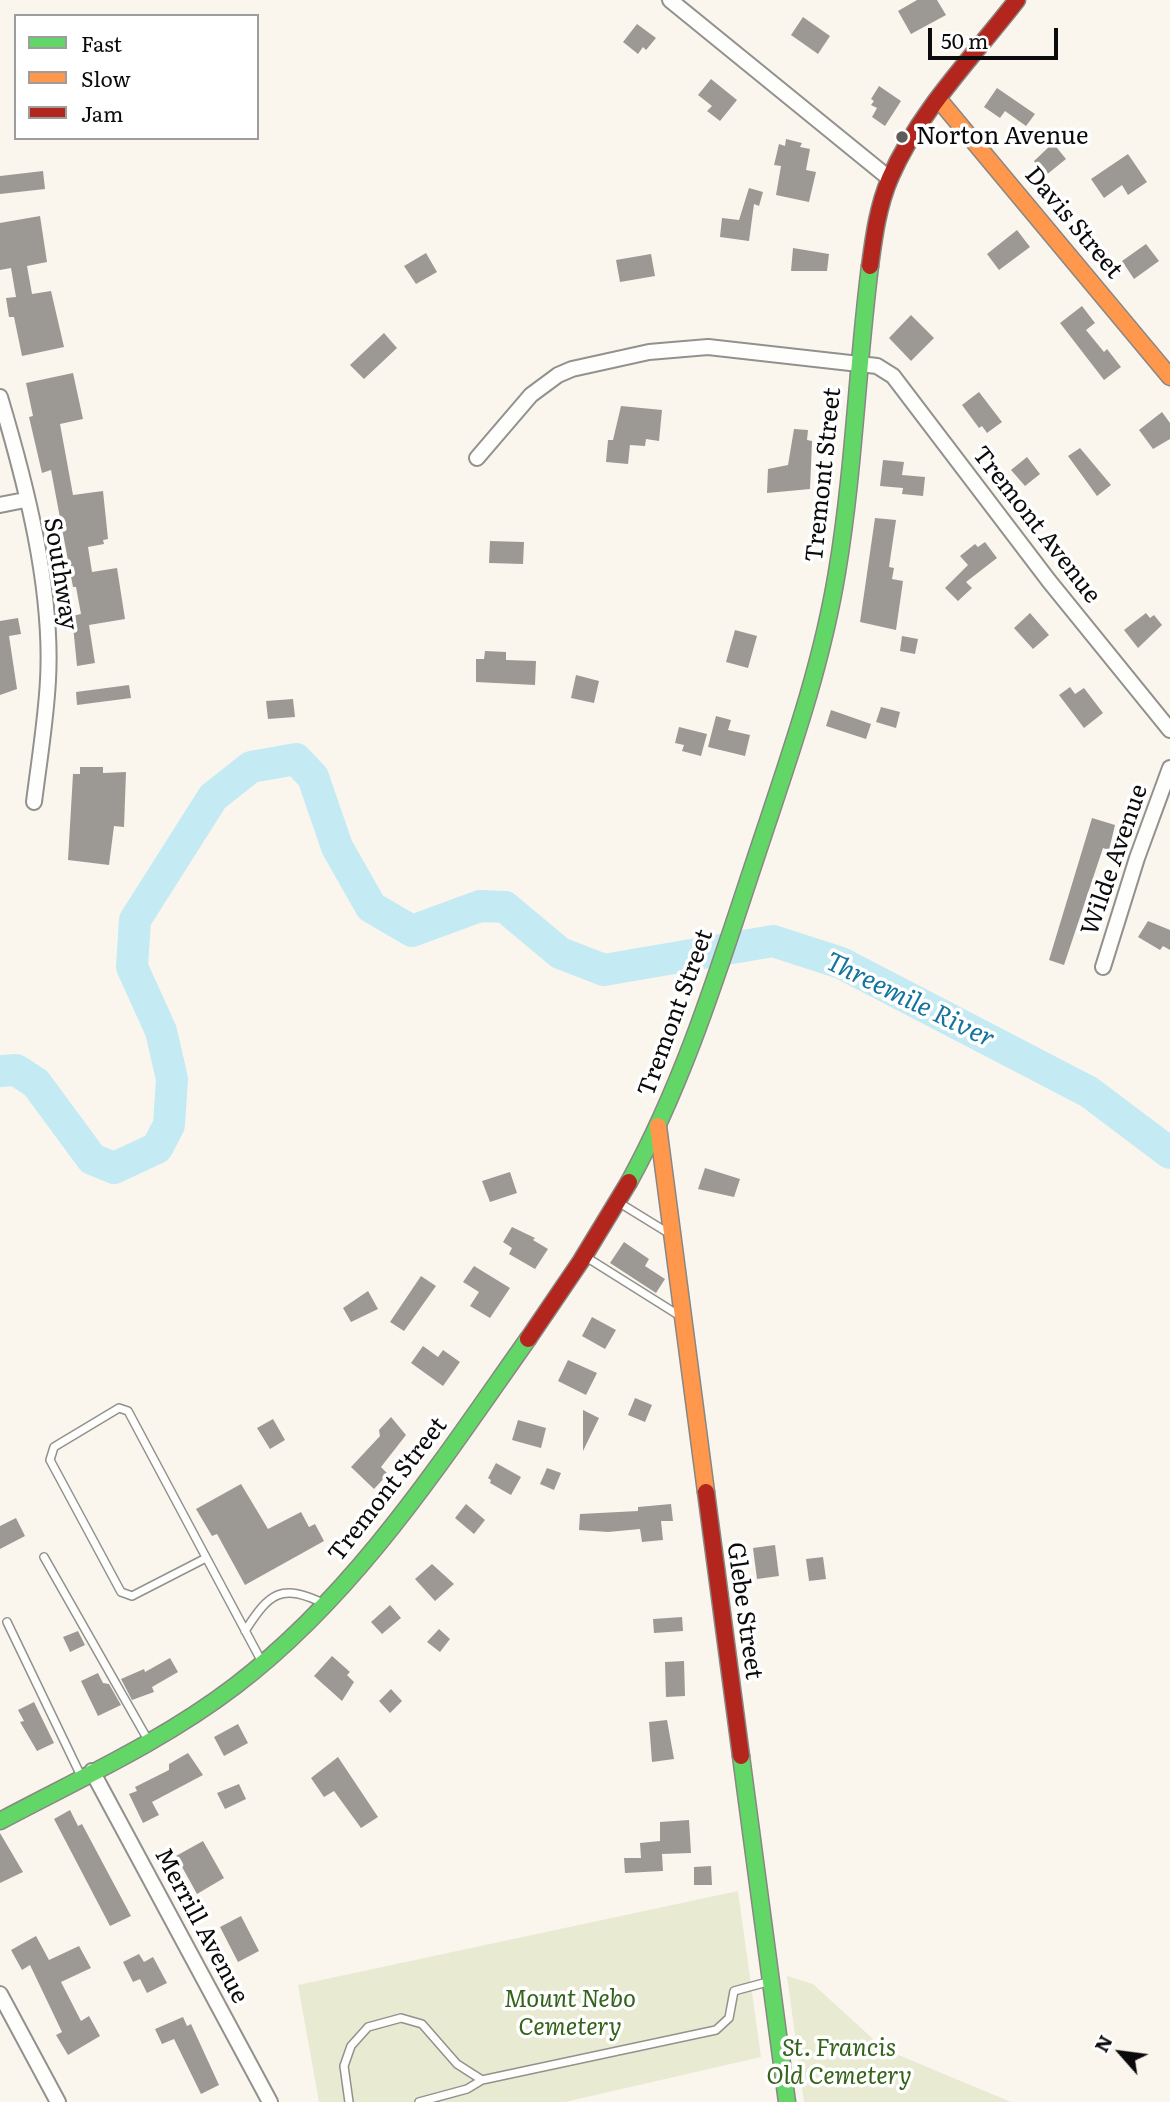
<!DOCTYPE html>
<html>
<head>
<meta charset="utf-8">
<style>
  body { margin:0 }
  #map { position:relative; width:1170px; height:2102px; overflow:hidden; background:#faf6ee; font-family:Literata,serif }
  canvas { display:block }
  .legend { position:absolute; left:14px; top:14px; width:245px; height:126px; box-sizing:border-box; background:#fff; border:2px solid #9d9d9d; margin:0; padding:9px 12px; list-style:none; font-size:21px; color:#0b0b0b }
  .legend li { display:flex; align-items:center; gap:14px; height:35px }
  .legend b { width:35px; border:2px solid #9d9d9d }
  .north { position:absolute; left:1086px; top:2018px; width:70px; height:70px; -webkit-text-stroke:5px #fff; paint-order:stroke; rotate:298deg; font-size:19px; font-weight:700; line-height:28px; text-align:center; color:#0b0b0b }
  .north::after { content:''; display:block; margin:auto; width:24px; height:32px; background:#0b0b0b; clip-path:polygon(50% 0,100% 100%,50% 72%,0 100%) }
  .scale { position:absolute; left:928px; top:28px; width:130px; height:32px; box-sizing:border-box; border:4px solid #0b0b0b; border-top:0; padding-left:9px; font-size:21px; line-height:24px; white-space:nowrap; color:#0b0b0b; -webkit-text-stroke:5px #fff; paint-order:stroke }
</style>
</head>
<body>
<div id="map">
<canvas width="1170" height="2102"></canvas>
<ul class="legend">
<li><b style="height:9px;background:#63d668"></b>Fast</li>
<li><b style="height:9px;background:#ff974d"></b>Slow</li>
<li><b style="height:9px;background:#b3261e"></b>Jam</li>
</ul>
<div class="north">N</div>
<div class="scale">50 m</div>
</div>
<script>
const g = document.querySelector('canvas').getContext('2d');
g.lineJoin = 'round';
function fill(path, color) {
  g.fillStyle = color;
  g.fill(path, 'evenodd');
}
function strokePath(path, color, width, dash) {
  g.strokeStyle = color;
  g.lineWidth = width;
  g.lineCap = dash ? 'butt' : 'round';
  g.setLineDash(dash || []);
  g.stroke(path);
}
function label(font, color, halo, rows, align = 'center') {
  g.font = font + ' Literata,serif';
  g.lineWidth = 7;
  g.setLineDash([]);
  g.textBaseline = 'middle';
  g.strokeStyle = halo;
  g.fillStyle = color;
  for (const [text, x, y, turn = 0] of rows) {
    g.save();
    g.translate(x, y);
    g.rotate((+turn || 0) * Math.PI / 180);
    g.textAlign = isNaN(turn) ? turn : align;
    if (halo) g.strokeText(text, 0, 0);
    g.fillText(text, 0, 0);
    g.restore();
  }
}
const cemetery = new Path2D(`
  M738,1891L761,2057L565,2102H319L298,1985Z
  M787,1976L813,1984L884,2049L1011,2102H804Z`);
const river = new Path2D(`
  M0,1071L16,1070L36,1083L92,1159L114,1168L157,1148L169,1125L172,1079L161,1031L132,967L135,920L213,797L251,767L296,759L313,777L337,847L371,907L412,931L480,906L505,907L560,953L604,970L773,941L841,963L1089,1092L1170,1153`);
const building = new Path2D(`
  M917,0H937L946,15L911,34L898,11Z
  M803,17L830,36L818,54L791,35Z
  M637,24L656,38L646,50L643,47L638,54L623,42Z
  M711,79L737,100L720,121L707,111L712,106L698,95Z
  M879,86L901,101L885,126L872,117L877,108L871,105L874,101L871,99Z
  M997,88L1035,114L1026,126L1005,111L1000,118L984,107Z
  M786,139L802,143L800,147L810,149L806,170L816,172L809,202L776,195L781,166L774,165L779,144L785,146Z
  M1053,143L1066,159L1045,176L1034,161Z
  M1128,154L1147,182L1128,195L1122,185L1104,198L1091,179Z
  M43,171L45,189L0,194V176Z
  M749,188L763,192L759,206L754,204L749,241L720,237L722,218L739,220Z
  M40,216L47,262L27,266L32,294L51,291L64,347L22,356L14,317H9L6,298L16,297L11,268L0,270V223Z
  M1017,230L1030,247L999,270L987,254Z
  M1146,244L1159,261L1134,279L1122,261Z
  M793,248L829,254L827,271H791Z
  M426,253L437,272L416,284L404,266Z
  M651,254L655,276L620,282L616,260Z
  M1082,306L1095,323L1086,330L1104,352L1107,349L1121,367L1104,380L1060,323Z
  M911,315L934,338L911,361L889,338Z
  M384,333L397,348L364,379L350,365Z
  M73,373L83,419L60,424L73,495L103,491L108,539L103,540L104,544L88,547L92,572L117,568L125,619L89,625L95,663L77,666L72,616L81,614L76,587H73L51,470L42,473L29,417L33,416L26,383Z
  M979,392L1002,422L987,433L982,426L979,428L962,405Z
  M621,406L662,410L659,441L646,439L645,446L630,445L628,464L606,462L608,440H613Z
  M1162,412L1170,423V439L1153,449L1139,430Z
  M794,429L808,430L807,440L812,441L810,489L767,493L768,469L788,465Z
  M1080,448L1111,485L1097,496L1068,456Z
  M1027,457L1040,474L1025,486L1011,470Z
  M883,460L904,462L902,475L925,477L923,496L902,494L903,488L880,486Z
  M875,518L896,520L889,567L894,568L892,579L903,581L896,630L860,622Z
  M490,541L524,542L523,564L489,563Z
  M985,542L997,558L966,582L972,588L958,601L945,588L968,565L960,556L975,544L978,547Z
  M1030,613L1049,635L1033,649L1014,628Z
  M1146,613L1150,618L1154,615L1162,625L1138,648L1124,630Z
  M18,618L21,634L9,636L17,689L0,695V621Z
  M735,630L757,636L748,668L726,662Z
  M902,636L918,639L915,654L900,651Z
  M485,651L506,652V660L536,661L535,685L476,682V659H484Z
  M576,675L599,681L594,703L571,698Z
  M129,685L131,698L77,705L76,692Z
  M1070,687L1075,694L1084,688L1103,713L1084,728L1059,695Z
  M293,699L295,717L268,719L266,701Z
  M881,707L900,712L896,728L876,722Z
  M831,710L871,724L866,739L826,726Z
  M716,716L731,720L728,730L750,735L745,756L708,747Z
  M679,727L707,734L701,756L682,751L684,745L675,743Z
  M80,767H103V773L126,772L124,827L114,826L109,865L68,860L73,774H80Z
  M1092,818L1115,825L1109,850L1103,848L1064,965L1049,960Z
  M1148,921L1170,930V950L1163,946L1160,950L1138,937Z
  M705,1168L740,1179L734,1197L698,1189Z
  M510,1172L517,1193L490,1202L482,1181Z
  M512,1227L535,1238L533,1240L548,1249L535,1269L509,1254L512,1248L503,1242Z
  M624,1242L649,1259L645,1266L665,1279L656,1293L610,1263Z
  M474,1266L510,1288L490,1318L470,1306L479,1292L463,1282Z
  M421,1276L436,1286L404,1331L390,1322Z
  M368,1291L378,1309L351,1322L343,1308Z
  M592,1317L616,1330L605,1349L582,1336Z
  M423,1346L438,1357L443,1350L460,1362L443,1386L411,1363Z
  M568,1360L597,1373L586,1395L558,1381Z
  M635,1398L652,1405L645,1422L628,1415Z
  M583,1410L599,1418L583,1451Z
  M391,1417L406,1435L381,1467L388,1474L374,1489L351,1467L380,1436L379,1430Z
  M273,1419L285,1440L270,1449L257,1428Z
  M518,1420L546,1428L541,1448L512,1440Z
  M496,1463L521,1477L511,1495L490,1483L491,1480L488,1478Z
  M547,1468L561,1473L554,1490L540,1484Z
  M241,1484L268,1529L301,1512L309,1527L315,1524L324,1541L245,1585L217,1534L212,1536L196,1509Z
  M466,1504L485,1520L474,1534L455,1518Z
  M671,1504L673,1521H661L663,1540L642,1542L640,1529L608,1532L579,1530L580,1514L638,1511V1507Z
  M16,1518L25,1536L0,1549V1526Z
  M775,1545L779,1576L757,1579L753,1548Z
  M823,1557L826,1579L809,1581L806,1559Z
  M432,1564L454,1584L435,1601L415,1579Z
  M390,1605L401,1618L382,1634L371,1622Z
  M682,1617L683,1631L654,1633L653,1619Z
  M439,1629L450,1639L440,1652L427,1642Z
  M78,1631L85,1645L70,1652L63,1637Z
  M332,1656L350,1672L347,1675L354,1682L342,1701L314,1676Z
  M170,1658L178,1672L152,1687L154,1692L132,1700L121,1679L144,1669L145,1672Z
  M684,1661L685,1696L666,1697L665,1662Z
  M98,1673L103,1683L109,1684L121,1705L98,1716L81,1681Z
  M391,1689L402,1701L390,1713L379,1701Z
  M34,1702L54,1743L37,1751L20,1722L24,1721L18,1710Z
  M667,1720L674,1759L652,1762L649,1722Z
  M238,1724L248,1743L224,1756L214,1737Z
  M188,1753L203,1775L152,1802L159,1815L143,1823L129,1794L137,1791L135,1787L169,1770V1764Z
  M338,1757L378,1817L361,1828L334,1791L324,1797L311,1778Z
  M239,1784L246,1799L225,1809L217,1793Z
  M70,1810L78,1826L82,1824L131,1916L110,1926L54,1819Z
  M689,1820L691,1853L662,1854L663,1871L625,1873L624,1858H641L640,1843L660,1841V1822Z
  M0,1833L23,1872L0,1883Z
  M203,1841L224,1878L197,1894L176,1856Z
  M711,1866L712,1885H694V1867Z
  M241,1916L259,1951L238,1962L220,1927Z
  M36,1936L49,1960L79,1946L91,1968L61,1982L81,2021L89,2016L100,2036L68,2055L56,2035L62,2032L30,1965L22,1970L11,1950Z
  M139,1954L144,1962L153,1957L167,1983L147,1993L140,1979L133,1982L123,1962Z
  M183,2017L187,2026L191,2024L219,2085L201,2094L174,2039L162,2044L155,2029Z`);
const lane = new Path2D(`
  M618,1202L670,1234
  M586,1257L680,1316
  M44,1557L148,1740
  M206,1558L132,1596L121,1592L50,1460L54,1447L119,1408L128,1411L263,1664
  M7,1622L81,1776
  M245,1631C270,1592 281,1583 325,1604
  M349,2102L344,2066L351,2046L368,2027L401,2018L422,2024L457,2064L482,2080
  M419,2102L467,2089L482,2080L716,2030L729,2018L734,1991L771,1981`);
const street = new Path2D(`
  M670,0L890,179
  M0,397C26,484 53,588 48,680C46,720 39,762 34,802
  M477,458L531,395L558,375L572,369L649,352L708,347L877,366L893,376L1049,581L1170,730
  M0,505L25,500
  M1103,967L1137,858L1170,768
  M92,1771L270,2102
  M0,1994L58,2102`);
const fast = new Path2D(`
  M629,1182C685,1080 719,968 756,857C787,763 821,670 837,572C854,471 857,368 870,266
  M741,1756L787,2102
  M0,1821C79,1779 163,1741 235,1686C356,1594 441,1462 528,1339`);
const slow = new Path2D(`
  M940,101L1170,377
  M658,1126L706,1492`);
const jam = new Path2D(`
  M870,266C874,236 878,206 890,178C919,111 973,57 1017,0
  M528,1339L581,1261L629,1182
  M706,1492L741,1756`);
const markers = [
  [902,137,7,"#5f5d5a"]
];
const poiNames = [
  ["Norton Avenue",916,137]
];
const streetNames = [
  ["Davis Street",1073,223,50],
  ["Tremont Street",824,475,-84],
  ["Tremont Avenue",1036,525,52],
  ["Southway",60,574,81],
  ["Wilde Avenue",1115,860,-71],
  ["Tremont Street",676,1013,-70],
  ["Tremont Street",388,1490,-52],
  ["Glebe Street",744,1611,82],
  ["Merrill Avenue",201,1926,62]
];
const parkNames = [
  ["Mount Nebo",570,2000],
  ["Cemetery",570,2028],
  ["St. Francis",839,2049],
  ["Old Cemetery",839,2077]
];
const waterNames = [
  ["Threemile River",910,1001,26]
];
fill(cemetery, '#e8ead2');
strokePath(river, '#c4eaf4', 32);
fill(building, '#9c9894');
strokePath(lane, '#93918d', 10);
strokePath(street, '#93918d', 18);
strokePath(fast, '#898784', 19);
strokePath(slow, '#898784', 19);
strokePath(jam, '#898784', 19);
strokePath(lane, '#fefefc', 7);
strokePath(street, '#fefefc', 14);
strokePath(fast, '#63d668', 16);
strokePath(slow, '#ff974d', 16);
strokePath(jam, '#b3261e', 16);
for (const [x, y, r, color] of markers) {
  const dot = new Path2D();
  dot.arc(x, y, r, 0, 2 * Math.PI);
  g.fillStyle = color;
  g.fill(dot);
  strokePath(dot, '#fff', 2.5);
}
label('24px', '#0b0b0b', '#fff', poiNames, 'left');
label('24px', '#0b0b0b', '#fff', streetNames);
label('italic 24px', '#34631b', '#fff', parkNames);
label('italic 26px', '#14749d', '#fff', waterNames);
</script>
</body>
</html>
